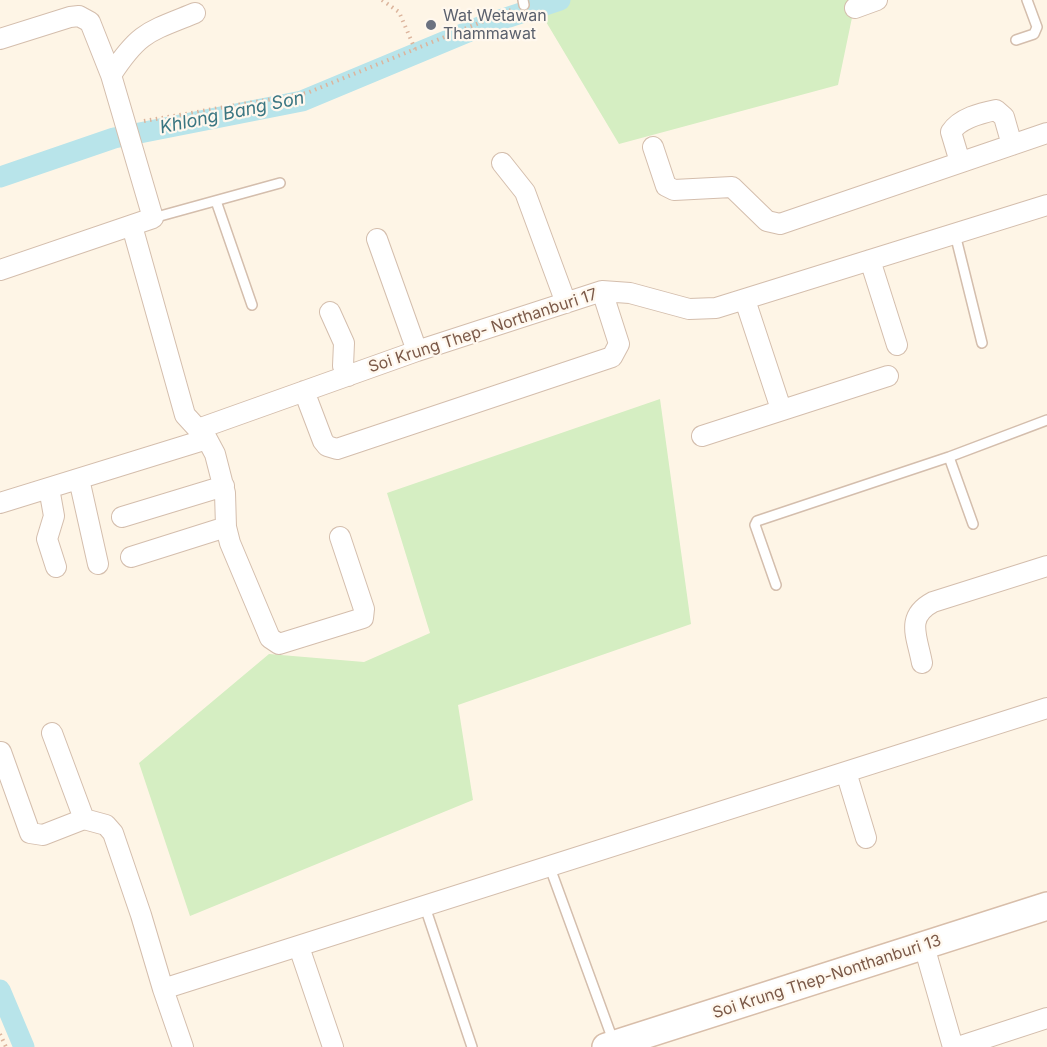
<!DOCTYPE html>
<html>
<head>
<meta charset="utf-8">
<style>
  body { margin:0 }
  canvas { display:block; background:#fef5e6 }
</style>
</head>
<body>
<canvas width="1047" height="1047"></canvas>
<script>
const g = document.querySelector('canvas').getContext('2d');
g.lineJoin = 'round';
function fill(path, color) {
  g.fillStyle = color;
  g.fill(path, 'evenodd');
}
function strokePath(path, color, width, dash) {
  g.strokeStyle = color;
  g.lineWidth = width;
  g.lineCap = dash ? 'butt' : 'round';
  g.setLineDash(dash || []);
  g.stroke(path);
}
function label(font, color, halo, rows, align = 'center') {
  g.font = font + ' Inter,sans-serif';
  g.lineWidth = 4.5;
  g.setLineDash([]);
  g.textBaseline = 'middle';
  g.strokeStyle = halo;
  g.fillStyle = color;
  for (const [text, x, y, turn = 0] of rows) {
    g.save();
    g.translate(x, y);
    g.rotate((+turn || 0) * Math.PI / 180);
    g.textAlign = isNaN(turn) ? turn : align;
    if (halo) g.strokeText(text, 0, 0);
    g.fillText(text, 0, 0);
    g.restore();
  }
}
const green = new Path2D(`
  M533,0H874L854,8L838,85L619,144Z
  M660,399L691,624L458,705L473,800L190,916L139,763L269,654L364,662L430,633L387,493Z`);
const canal = new Path2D(`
  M0,177L114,138L302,101L482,26L560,0
  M0,990L24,1047`);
const path = new Path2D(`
  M382,0L399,12L415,49
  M144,121L307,93L511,10
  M0,1034L6,1047`);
const lane = new Path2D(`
  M523,0L524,5
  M1016,40L1034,34L1037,27L1027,0
  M216,201L252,305
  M153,218L280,183
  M955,234L982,343
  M949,457L973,524
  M776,585L755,525L757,521L949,457L1047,420
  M549,865L614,1043
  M425,907L472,1047`);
const street = new Path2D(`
  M855,8L877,0
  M0,39L70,17L79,16L90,22L111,75L153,218L0,270
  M111,75C139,32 148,32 195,13
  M653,147L666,186L674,190L732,187L767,221L780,224L1047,133
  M960,162L951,132C960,118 981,113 996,110L1004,117L1012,145
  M502,163L525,192L566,303
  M132,226L185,415L207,439L215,454L225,493L226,527L230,543L270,638L279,644L363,618L364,609L340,537
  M377,239L417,351
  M870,260L897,345
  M745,300L781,409
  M330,312L344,343L343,366L348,376
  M304,391L323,441L327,446L337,449L612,357L619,344L602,291
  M198,429L417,351L602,291L630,293L689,309L716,308L1047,205
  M702,436L888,376
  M79,479L98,564
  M49,488L54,516L47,539L56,567
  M0,503L207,439
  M122,517L224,486
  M131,557L226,527
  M922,663C917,636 905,617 933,602L1047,566
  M52,733L84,819L106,825L113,833L141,915L163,989
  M1,752L30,833L43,835L84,819
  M846,772L866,838
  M924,946L953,1047
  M299,947L333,1047
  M183,1047L163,989L1047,708
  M958,1047L1047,1018`);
const secondary = new Path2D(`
  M606,1047L1047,906`);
const markers = [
  [431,25,6,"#6b7280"]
];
const worshipNames = [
  ["Wat Wetawan",443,16],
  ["Thammawat",443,34]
];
const streetNames = [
  ["Soi Krung Thep- Northanburi 17",483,331,-18],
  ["Soi Krung Thep-Nonthanburi 13",827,977,-18]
];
const waterNames = [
  ["Khlong Bang Son",232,113,-12]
];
fill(green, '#d5eec2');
strokePath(canal, '#b8e4ea', 21);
strokePath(lane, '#d4bead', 12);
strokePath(street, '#d4bead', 22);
strokePath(secondary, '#d8beaa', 30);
strokePath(path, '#dcb59d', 4, [1.5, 4.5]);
strokePath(lane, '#fff', 9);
strokePath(street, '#fff', 20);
strokePath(secondary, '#fff', 27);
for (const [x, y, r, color] of markers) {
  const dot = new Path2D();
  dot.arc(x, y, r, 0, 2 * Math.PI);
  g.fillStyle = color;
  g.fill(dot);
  strokePath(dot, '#fff8ee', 2);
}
label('16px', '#5b616d', '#fff8ee', worshipNames, 'left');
label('16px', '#7b5948', '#fff8ee', streetNames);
label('italic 18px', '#3a7682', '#fff8ee', waterNames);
</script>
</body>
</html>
